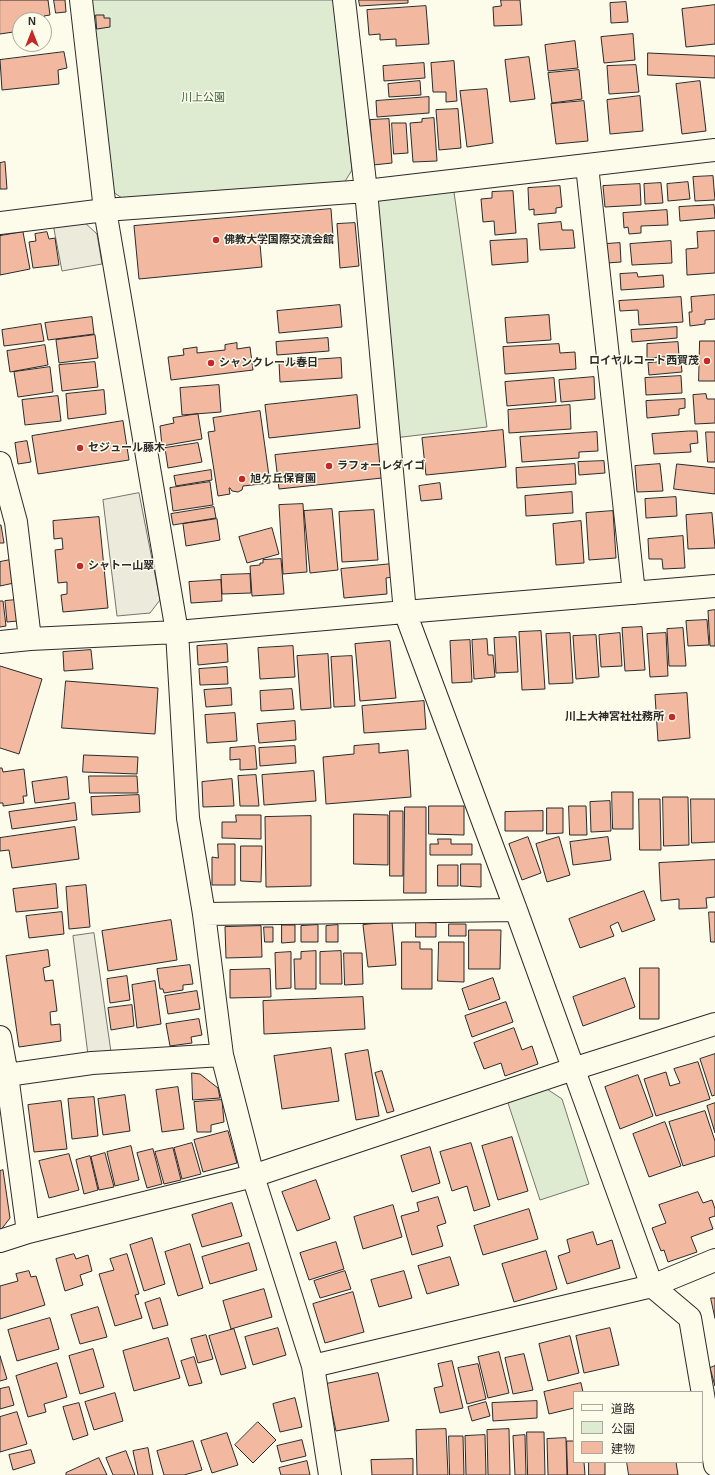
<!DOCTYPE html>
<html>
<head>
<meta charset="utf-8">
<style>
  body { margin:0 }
  #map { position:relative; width:715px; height:1475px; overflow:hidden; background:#fdfbea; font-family:Helvetica,"Noto Sans JP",sans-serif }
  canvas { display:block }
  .legend { position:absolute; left:573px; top:1391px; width:130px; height:72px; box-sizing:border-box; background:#fdfbea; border:1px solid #a9a89e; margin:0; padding:5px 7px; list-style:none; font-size:12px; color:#2b2b2b }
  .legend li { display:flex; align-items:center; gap:8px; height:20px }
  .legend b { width:20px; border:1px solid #a9a89e }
  .north { position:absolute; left:12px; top:12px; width:40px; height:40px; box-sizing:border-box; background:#fdfbea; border:1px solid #a9a89e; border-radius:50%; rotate:0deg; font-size:11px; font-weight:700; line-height:16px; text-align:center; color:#2b2b2b }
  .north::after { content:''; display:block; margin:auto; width:14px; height:18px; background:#c62828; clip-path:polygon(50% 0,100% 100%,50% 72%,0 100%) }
</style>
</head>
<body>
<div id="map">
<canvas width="715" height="1475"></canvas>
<ul class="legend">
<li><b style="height:5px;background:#fdfbea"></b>道路</li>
<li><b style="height:11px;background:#deebd1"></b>公園</li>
<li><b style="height:11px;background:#f2b8a0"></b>建物</li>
</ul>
<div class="north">N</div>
</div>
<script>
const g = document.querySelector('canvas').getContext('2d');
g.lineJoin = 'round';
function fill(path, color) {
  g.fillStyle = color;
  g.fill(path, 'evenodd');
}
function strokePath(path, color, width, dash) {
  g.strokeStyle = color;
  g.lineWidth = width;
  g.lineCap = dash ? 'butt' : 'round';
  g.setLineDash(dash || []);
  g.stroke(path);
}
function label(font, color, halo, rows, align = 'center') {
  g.font = font + ' Helvetica,"Noto Sans JP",sans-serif';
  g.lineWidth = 3;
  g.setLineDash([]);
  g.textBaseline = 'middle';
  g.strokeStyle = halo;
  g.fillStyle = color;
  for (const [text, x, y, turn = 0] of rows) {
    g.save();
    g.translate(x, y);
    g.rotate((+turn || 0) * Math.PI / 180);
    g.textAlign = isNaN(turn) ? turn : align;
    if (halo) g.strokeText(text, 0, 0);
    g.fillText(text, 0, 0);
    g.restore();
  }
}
const green = new Path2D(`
  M90,0H334L352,170L344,183L128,202L113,192Z
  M453,185L487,427L394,438L370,195Z
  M547,1089L562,1099L589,1184L540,1200L508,1103Z`);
const parking = new Path2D(`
  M83,221L97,234L102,264L62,271L53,224Z
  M139,493L160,600L150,613L117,616L103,500Z
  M94,933L111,1052L88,1055L73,936Z`);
const building = new Path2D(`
  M0,0H48L50,15L44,16L45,29H44V20H20V31L0,34Z
  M54,0H65L66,12L56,13Z
  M359,0H408V3L360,6Z
  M501,0H520L522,25L494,26L493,7L501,6Z
  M626,2L628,22L611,23L610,3Z
  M715,5V44L686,47L682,9Z
  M426,6L429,44L396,46V39L380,40V34L369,35L367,10Z
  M96,15H104V18H110V27L97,29Z
  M633,34L635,60L604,63L601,37Z
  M575,41L578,68L548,71L545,45Z
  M64,52L67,68L58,70L59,84L2,90L0,60Z
  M648,53L715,56V78L648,75Z
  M529,57L535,99L510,102L505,60Z
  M454,61L457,101L446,102V92H433L431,63Z
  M424,63L425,78L384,81L383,66Z
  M636,65L639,92L609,94L607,66Z
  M579,70L582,99L552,103L548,73Z
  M420,81L421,95L389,97L388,84Z
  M700,81L706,131L682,134L676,84Z
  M487,89L493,143L467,147L460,91Z
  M640,96L643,131L610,134L607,100Z
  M429,97V113L377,117L376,101Z
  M584,101L588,141L556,144L551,104Z
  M458,109L461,148L439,150L436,110Z
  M434,118L437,161L413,162L410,123L422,122V119Z
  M389,119L392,163L373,165L370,120Z
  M392,123H406L408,153L394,154Z
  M5,162L7,189H0V163Z
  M713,176L715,200L695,201L693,177Z
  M688,182L690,199L668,201L667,184Z
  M661,183L663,203L645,204L644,184Z
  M640,184L641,205L605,207L603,186Z
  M560,186L562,207L556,208V213L534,215V209L529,210L528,188Z
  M513,191L516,233L495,235L494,221L483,222L481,199L492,198V192Z
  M714,205L715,218L680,221L679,207Z
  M331,209L333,236L260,244L262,267L139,279L134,226Z
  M667,210L668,225L641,226V233L629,234L628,227L624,228L623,213Z
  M561,222L562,230H573L575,248L540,250L538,224Z
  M355,223L359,266L340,268L337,224Z
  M715,231V273L687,275L686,249L698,248L697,232Z
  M23,232L30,269L0,275V236Z
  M47,232L49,239L55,238L59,265L33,268L29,242L36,241L35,234Z
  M527,239L528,262L492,265L490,241Z
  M671,241L672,263L632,265L630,244Z
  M620,243L621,262L607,263L606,244Z
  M637,273L638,277L663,275L664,287L621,290L620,274Z
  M715,295V319L705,320V324L690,326L689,312H692L691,297Z
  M681,297L683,322L639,325L638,310L620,311L619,301Z
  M340,305L342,327L279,333L277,311Z
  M549,315L551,340L507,343L505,318Z
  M92,317L94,334L48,340L45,323Z
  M41,324L44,341L4,346L2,330Z
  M677,327V338L632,342L631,330Z
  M95,335L98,358L59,363L56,340Z
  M328,338L329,351L277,355L276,342Z
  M700,341H715V381H699Z
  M678,342L679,356L647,358V344Z
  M237,343V349L250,347L253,370L171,380L168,357L184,355L183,349L197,347V353L225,350V345Z
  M559,344L560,353L575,352L576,369L505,374L503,347Z
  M45,345L48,365L10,372L7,351Z
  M341,358L342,378L280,382L279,362Z
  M681,361L682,372L649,375L648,363Z
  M95,362L98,387L62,391L59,365Z
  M50,367L53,392L18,397L14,372Z
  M681,376L682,393L646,395L645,378Z
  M594,377L595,399L561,402L559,380Z
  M554,378L556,402L507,406L505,382Z
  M219,385L221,412L182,415L180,388Z
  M104,390L106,414L68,419L66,394Z
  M706,394L707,399H715V423L695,424L693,395Z
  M357,395L360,428L269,438L265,405Z
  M58,396L61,421L25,425L22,400Z
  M685,399V408L679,409V415L647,418L646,401Z
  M570,405L571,429L509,433L508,410Z
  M260,411L270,483L243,486L242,490L238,492L232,491L230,488H229L230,494L218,496L208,432L215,431L213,418Z
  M198,414L202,439L162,446L160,426L174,423L173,418Z
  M123,421L129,460L38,474L32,436Z
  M503,430L506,467L426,475L422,438Z
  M689,431H697L698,443L690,444L691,452L654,454L652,434Z
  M597,432L598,451L579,452V458L522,462L520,437Z
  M706,432H715V462H708Z
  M27,441L31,462L18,464L15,443Z
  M198,443L202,462L168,468L165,448Z
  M379,444L382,478L279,489L275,455Z
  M604,461L605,473L579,475L578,462Z
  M575,464L576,484L517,488L516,468Z
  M660,464L663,491L637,492L635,466Z
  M677,464L715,468V494L674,489Z
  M211,470L212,480L176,486L174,476Z
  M210,482L213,505L173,511L170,488Z
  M440,483L442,499L421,501L419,486Z
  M572,492L573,513L526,516L525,496Z
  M676,497L677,516L646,518L645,499Z
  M303,504L307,572L283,574L279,505Z
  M214,507L216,518L173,525L171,514Z
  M332,509L338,570L310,573L304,511Z
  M374,510L378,560L342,562L339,512Z
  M613,511L616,558L589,560L586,513Z
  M712,513L715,548L688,549L686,515Z
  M99,517L108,608L63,612L61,595L67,594V582L58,583L55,550L63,549L62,538L54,539L53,521Z
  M217,519L220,540L186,546L183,524Z
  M581,521L584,563L556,565L553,524Z
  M0,525H1L4,543H0Z
  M272,528L279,554L247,563L239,537Z
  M683,536L685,568L663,569L662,559H649L648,539Z
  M281,559L284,594L252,596L250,566L260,565V563H263V560Z
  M10,560L14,583L0,586V562Z
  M392,564L393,577L386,578L387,594L344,598L341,569Z
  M250,574L251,593L222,594L221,575Z
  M221,580L222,601L191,603L189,582Z
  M16,600L18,621L7,622L5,601Z
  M0,601H3L6,626L0,627Z
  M715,610V646H710L708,611Z
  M707,620L709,645L688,646L686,621Z
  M642,627L645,670L625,671L622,628Z
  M683,628L686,666H669L667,629Z
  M541,631L545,689L522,690L519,632Z
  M570,633L573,683L549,684L546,634Z
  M620,633L622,666L601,667L599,635Z
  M666,633L668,676L650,677L647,634Z
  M596,635L599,677L576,679L573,636Z
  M516,637L518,672L496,673L494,638Z
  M487,639L488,655H493L495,677L474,679L472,640Z
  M470,640L472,682L452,683L450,641Z
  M390,641L396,698L360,701L355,644Z
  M227,644L228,662L198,665L197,646Z
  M293,646L295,677L260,679L258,648Z
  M91,650L93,669L64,671L63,652Z
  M328,654L331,708L301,710L297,656Z
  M352,656L355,706L334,707L331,657Z
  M0,666L42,679L19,754L0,748Z
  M227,667L228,684L200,685L199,669Z
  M66,681L158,688L155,734L62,728Z
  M231,688L232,705L206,707L204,690Z
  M292,689L294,709L261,711L260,691Z
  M687,693L690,738L658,741L655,695Z
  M424,701L426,729L364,733L362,706Z
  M235,713L237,741L207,743L205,715Z
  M295,721L296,740L259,743L257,724Z
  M379,744V753L408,750L411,797L326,804L323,757L354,754V746Z
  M255,746L257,769L240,770V759L230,760V748Z
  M295,746L296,763L260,766L259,748Z
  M84,755L138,757L137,774L83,772Z
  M0,768H2L3,772L24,769L27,796H23L24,803L3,806V803H0Z
  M314,771L316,801L264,805L262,775Z
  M256,775L259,806H240L238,776Z
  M89,776H137L138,793H90Z
  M67,777L69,799L35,803L32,782Z
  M232,779L234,806L203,807L202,782Z
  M612,792H633V829H613Z
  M139,795L140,812L92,815L91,797Z
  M663,797H688L689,845L664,846Z
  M639,799H660L661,850H640Z
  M691,799H715V842L692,843Z
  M610,801L611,831L591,832L590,802Z
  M75,803L77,820L12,829L9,812Z
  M429,806H464V835L429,834Z
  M569,806H586L587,835H570Z
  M405,807H426V893H404Z
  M547,808H563V833L547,834Z
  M390,811H403V876H390Z
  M543,811V831H505V812Z
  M354,814L388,815V865L354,864Z
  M236,815H261V839L222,838V822H236Z
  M311,816V886L266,887L265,817Z
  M75,827L79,859L12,868L9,850L0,851V838Z
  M528,837L541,873L522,880L509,844Z
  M559,837L570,875L547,882L536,844Z
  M608,837L611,860L573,865L570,842Z
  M438,839H451V844H472V855H430V844H438Z
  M218,844H235V885H212V857L218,858Z
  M241,846H262L261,882L241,881Z
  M715,860V897L706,898L707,908L679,909V899L661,901L659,863Z
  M461,864H481V887L461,886Z
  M438,865H458V886H438Z
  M56,884L58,908L16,912L13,889Z
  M86,885L90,927L69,929L66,887Z
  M644,891L655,920L622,932L618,922L610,926L614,936L580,948L569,919Z
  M62,912L64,934L29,938L26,916Z
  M709,912H715V942H711Z
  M171,920L177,960L108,971L102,931Z
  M392,922L396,965L368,967L363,925Z
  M416,922L436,923V937H416Z
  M449,924H466V936H449Z
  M282,925H295V942L282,943Z
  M318,925V942H301V926Z
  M338,925V942H326V926Z
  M261,926L262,957L226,958L225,927Z
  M264,927H273V942H265Z
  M469,930H501L500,969H469Z
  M402,942H420V949H432V989H402Z
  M439,942H464V982L438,981Z
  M48,950L50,966L43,968L45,981L53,980L57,1011L50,1012L51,1025L60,1024L61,1041L19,1047L6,956Z
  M316,951V989H295L294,959H301V952Z
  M341,951L342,984H320V952Z
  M291,952V988L276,989L275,953Z
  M344,953H362L363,984L345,985Z
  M190,965L193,984L183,985V990L164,993L163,989H160L157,969Z
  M640,968H659V1019H640Z
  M270,969L271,997L230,998V970Z
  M127,976L130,1000L110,1003L107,979Z
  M493,978L500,999L469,1010L462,989Z
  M625,978L635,1007L583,1026L573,997Z
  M155,981L161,1024L137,1028L132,985Z
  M197,991L200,1009L168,1014L165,996Z
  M363,997L365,1029L264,1034L263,1001Z
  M506,1002L513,1022L472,1037L465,1016Z
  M132,1005L134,1026L111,1030L108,1008Z
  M199,1019L202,1035L191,1037L192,1043L170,1046L166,1024Z
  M514,1028L522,1050L532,1046L538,1064L505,1076L501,1063L484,1069L474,1043Z
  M331,1048L339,1101L282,1109L274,1056Z
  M368,1050L379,1116L356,1120L345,1054Z
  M715,1054V1095L712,1096L700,1059Z
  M698,1062L710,1099L656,1116L644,1079L666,1072L670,1086L680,1083L674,1069Z
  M382,1071L394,1111L387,1113L375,1073Z
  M192,1073L200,1074L218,1088L220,1098L193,1100Z
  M638,1075L653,1116L620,1129L605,1087Z
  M178,1087L184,1129L162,1132L156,1090Z
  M125,1095L130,1131L103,1135L98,1099Z
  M94,1097L98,1136L72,1139L68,1099Z
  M222,1100L224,1122L211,1125V1132H197L194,1102Z
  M61,1101L67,1149L34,1152L28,1105Z
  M715,1103V1133L707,1106Z
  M705,1111L715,1141V1156L683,1166L669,1122Z
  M665,1122L681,1166L649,1177L633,1134Z
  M228,1131L237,1163L203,1172L194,1140Z
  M512,1137L528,1191L498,1200L482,1146Z
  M192,1143L201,1174L182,1179L174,1148Z
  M471,1143L490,1206L474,1211L467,1186L452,1191L440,1152Z
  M131,1146L139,1180L115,1186L107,1152Z
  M430,1147L440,1183L412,1192L401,1156Z
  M173,1148L181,1180L164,1184L155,1152Z
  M153,1149L162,1184L147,1188L137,1153Z
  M105,1153L114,1187L99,1190L91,1157Z
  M69,1154L79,1190L49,1198L39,1161Z
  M90,1156L98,1190L84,1194L76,1160Z
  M3,1170L10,1218L0,1231V1171Z
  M316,1180L330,1219L297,1231L282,1192Z
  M698,1192L703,1203L712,1200L715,1209V1216L709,1218L713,1229L691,1237L697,1252L668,1262L664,1250L661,1251L652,1228L666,1223L659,1205Z
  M438,1197L446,1223L437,1226L443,1246L412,1255L401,1216L419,1211L417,1203Z
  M232,1203L242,1236L202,1247L192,1215Z
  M393,1205L402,1237L363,1249L354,1217Z
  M529,1209L538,1239L483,1255L474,1226Z
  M593,1232L597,1245L612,1240L620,1268L567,1284L558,1256L570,1252L567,1240Z
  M152,1238L165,1284L144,1291L130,1245Z
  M336,1242L344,1269L309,1280L300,1253Z
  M249,1243L257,1270L210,1284L202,1257Z
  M190,1244L203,1288L178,1296L165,1252Z
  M546,1251L557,1289L514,1302L502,1264Z
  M74,1254L76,1259L88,1255L92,1271L80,1275L83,1285L65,1291L56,1259Z
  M127,1254L139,1294L135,1295L142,1318L115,1326L99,1274L114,1270L110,1259Z
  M450,1257L459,1285L427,1294L418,1266Z
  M29,1271L31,1277L36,1276L45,1305L0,1319V1286L18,1281L16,1274Z
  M345,1271L351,1289L320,1298L314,1281Z
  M404,1271L412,1298L379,1307L371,1280Z
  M264,1289L272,1317L231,1329L223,1301Z
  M353,1292L364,1332L325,1343L313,1304Z
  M160,1298L168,1325L153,1329L145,1303Z
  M711,1298H715V1318Z
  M98,1307L107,1337L80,1344L71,1315Z
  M50,1318L59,1349L17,1361L8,1330Z
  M278,1328L286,1355L253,1365L245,1337Z
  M610,1328L619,1365L584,1373L576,1336Z
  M234,1329L246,1368L221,1375L209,1336Z
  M206,1335L213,1359L198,1363L191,1339Z
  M570,1336L579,1373L548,1381L539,1344Z
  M168,1338L180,1378L134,1391L123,1351Z
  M93,1349L104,1387L80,1394L69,1356Z
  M499,1352L509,1393L488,1398L478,1357Z
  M524,1354L533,1390L513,1394L505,1358Z
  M0,1356L7,1379L0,1381Z
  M194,1357L202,1383L189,1386L181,1361Z
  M452,1361L463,1408L440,1413L434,1388L443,1386L438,1364Z
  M57,1363L67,1397L44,1404L46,1412L28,1417L16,1376Z
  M478,1364L486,1399L467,1404L458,1368Z
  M715,1366V1386L710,1368Z
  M378,1373L389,1421L336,1431L326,1384Z
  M581,1383L583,1392H574V1408L549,1414L544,1392Z
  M9,1387L14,1405L0,1409V1389Z
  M115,1393L123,1421L94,1430L85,1402Z
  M295,1398L302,1427L280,1432L273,1404Z
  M537,1401V1418L493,1421L492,1403Z
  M486,1402L490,1416L472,1421L468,1407Z
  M79,1403L88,1435L73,1440L63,1407Z
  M17,1412L27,1444L0,1452V1417Z
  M258,1422L276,1440L253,1463L235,1445Z
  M446,1429L448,1475H417L416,1430Z
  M509,1429L510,1475H488L487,1430Z
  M527,1432H544L545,1475H528Z
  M227,1433L238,1465L212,1473L201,1441Z
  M485,1435L486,1475H466L465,1436Z
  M525,1435L526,1475H515L513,1436Z
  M449,1436H463L464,1475H450Z
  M566,1438L567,1475H548L547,1439Z
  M302,1440L306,1456L281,1462L277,1446Z
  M193,1441L202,1470L184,1475H164L157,1451Z
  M567,1441H574V1462H584L585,1475H568Z
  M148,1448L153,1475H138L133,1451Z
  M31,1450L35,1463L13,1470L9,1455Z
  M126,1451L135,1475H113L106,1458Z
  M99,1458L107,1475H66V1473Z
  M413,1459V1475H372L371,1460Z
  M307,1461L310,1475H281L279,1468Z
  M589,1462H605V1475H589Z
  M627,1462H676L678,1475H629Z`);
const minor = new Path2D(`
  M81,0L105,210L177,632L188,818L204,914L222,1055L253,1176L313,1366L330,1475
  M344,0L366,191L405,612L516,910L652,1286L690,1318L715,1465
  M587,166L634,593
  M0,223L105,210L366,191L715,150
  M0,463L16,522L30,639
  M0,642L30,639L177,632L405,612L715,586
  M204,914L516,910
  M0,1037L7,1075L92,1063L222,1055
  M0,1076L7,1075L28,1232
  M0,1241L28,1232L253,1176L573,1069L715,1024
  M313,1366L652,1286L715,1260`);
const markers = [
  [216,240,4,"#c62828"],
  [707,361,4,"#c62828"],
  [211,363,4,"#c62828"],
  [80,448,4,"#c62828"],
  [329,466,4,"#c62828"],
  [242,479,4,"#c62828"],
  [80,566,4,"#c62828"],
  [672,717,4,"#c62828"]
];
const parkNames = [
  ["川上公園",203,98]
];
const poiNames = [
  ["佛教大学国際交流会館",224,240],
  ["ロイヤルコート西賀茂",699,361,"right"],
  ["シャンクレール春日",219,363],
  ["セジュール藤木",88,448],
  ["ラフォーレダイゴ",337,466],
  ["旭ケ丘保育園",250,479],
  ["シャトー山翠",88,566],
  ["川上大神宮社社務所",664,717,"right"]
];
fill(green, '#deebd1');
strokePath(green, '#74746e', 1);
fill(parking, '#eceadb');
strokePath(parking, '#74746e', 1);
fill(building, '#f2b8a0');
strokePath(building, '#2b2b2b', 1);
strokePath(minor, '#2b2b2b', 24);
strokePath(minor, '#fdfbea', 22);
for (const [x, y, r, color] of markers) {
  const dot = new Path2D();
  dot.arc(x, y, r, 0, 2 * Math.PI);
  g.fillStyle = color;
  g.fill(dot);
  strokePath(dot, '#fdfbea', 1.5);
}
label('11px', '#34623c', '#fdfbea', parkNames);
label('bold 11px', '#2b2b2b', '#fdfbea', poiNames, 'left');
</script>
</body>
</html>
